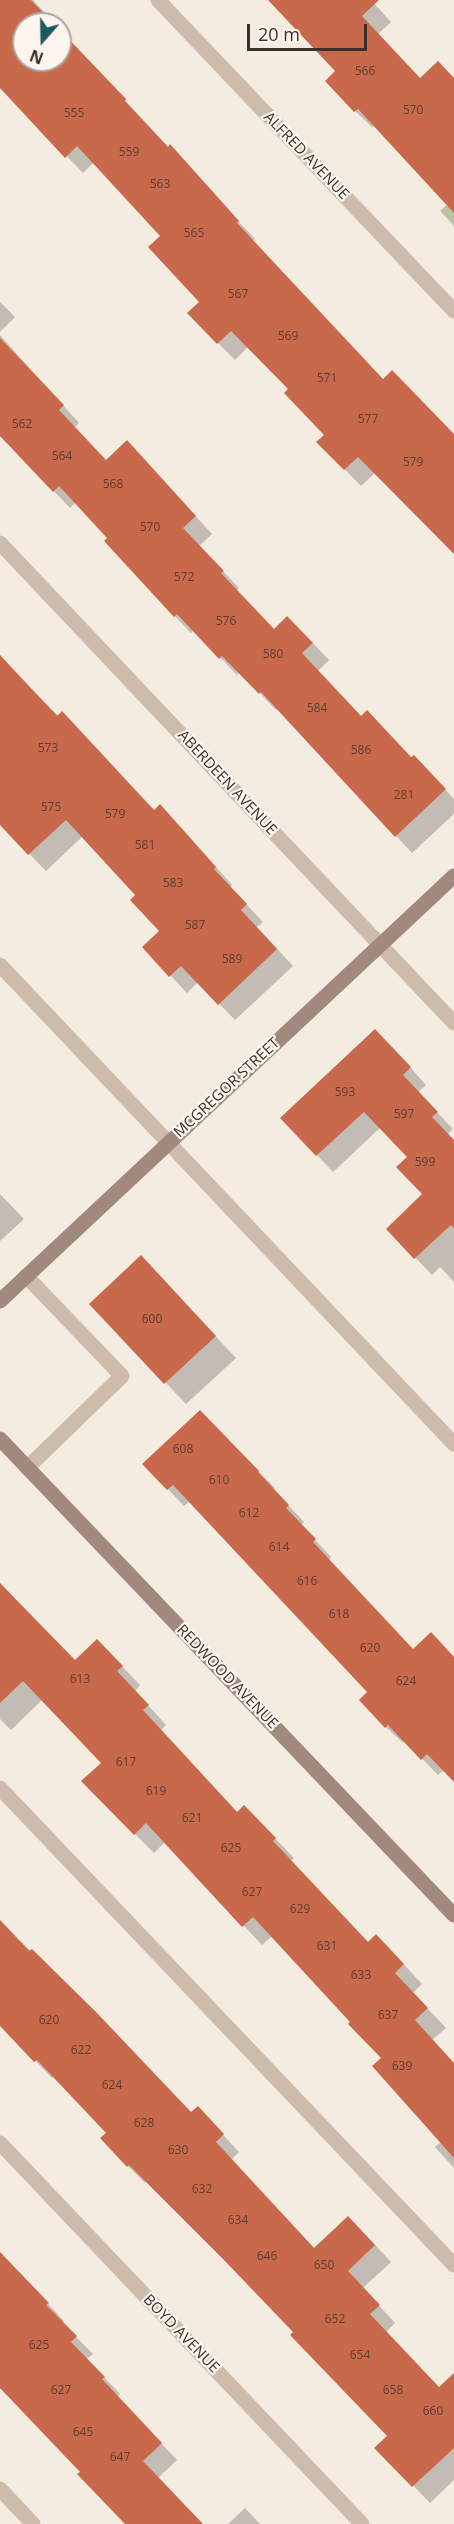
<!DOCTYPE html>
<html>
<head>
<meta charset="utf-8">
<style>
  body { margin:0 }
  #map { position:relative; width:454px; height:2524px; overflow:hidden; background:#f4ebe1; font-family:"Open Sans",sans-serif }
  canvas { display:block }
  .north { position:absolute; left:12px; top:12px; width:60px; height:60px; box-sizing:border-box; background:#fbf5ee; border:2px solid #aea6a0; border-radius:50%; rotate:200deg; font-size:16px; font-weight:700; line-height:24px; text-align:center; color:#3b302b }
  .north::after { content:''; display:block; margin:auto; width:21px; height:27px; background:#1f5a5e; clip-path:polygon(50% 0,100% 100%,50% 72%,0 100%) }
  .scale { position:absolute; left:247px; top:24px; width:120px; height:27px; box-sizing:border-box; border:3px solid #3b302b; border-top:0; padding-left:8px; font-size:18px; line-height:21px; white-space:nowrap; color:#3b302b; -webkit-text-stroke:4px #fbf5ee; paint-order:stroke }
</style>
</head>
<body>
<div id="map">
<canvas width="454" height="2524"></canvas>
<div class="north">N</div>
<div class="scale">20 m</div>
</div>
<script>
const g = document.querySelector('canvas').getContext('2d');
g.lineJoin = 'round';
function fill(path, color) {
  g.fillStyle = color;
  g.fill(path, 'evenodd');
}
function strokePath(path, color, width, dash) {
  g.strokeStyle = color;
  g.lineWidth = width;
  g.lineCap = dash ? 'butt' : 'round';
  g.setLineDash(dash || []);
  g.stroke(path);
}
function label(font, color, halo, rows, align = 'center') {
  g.font = font + ' "Open Sans",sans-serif';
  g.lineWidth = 4.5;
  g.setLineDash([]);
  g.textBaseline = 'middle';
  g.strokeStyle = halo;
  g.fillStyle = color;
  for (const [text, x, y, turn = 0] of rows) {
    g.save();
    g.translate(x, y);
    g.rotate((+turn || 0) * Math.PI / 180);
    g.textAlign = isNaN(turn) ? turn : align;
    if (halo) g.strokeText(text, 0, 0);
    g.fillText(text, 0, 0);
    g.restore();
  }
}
const green = new Path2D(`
  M454,198V226L440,211Z`);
const shadow = new Path2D(`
  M0,0H33L55,24H24V60H60V30L169,148L170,146L216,195L215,197L255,239L252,241L383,380L454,435V552L376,472L361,486L318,442L326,435L290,389L248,347L235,360L218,343L189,313L201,302L162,236L94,162L83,173L0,86Z
  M270,0H371L391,22L378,34L421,80L454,79V210L375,125L372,127L355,111L337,71Z
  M0,302L15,317L0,332Z
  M0,335L79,423L74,428L107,461L143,459L212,534L199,546L239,588L236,591L274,630L304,634L329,660L318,671L362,717L430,773L454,799V814L412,853L278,708L276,710L240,672L237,675L194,630L191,633L175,616L76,502L70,508L0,434Z
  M0,658L155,811L177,823L232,885L230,887L263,922L257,927L293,966L235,1020L198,982L187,993L144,947L161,931L138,895L83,836L46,871L4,828L0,773Z
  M392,1047L426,1085L418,1092L453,1129L448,1134L454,1141V1282L440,1267L432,1275L388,1229L424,1194L409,1157L381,1127L333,1172L282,1118Z
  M0,1194L24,1219L0,1241Z
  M161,1278L236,1358L186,1404L91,1304Z
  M200,1412L275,1488L273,1489L304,1522L301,1525L331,1557L329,1560L413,1651L454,1658V1780L444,1770L438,1775L405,1741L403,1743L386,1727L369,1692L190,1501L184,1506L168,1489Z
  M0,1585L75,1662L116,1660L140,1685L135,1691L166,1725L161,1730L238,1813L263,1826L294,1858L291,1861L369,1943L395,1955L422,1984L413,1993L446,2028L432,2040L454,2063V2168L435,2147L441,2142L383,2058L272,1936L262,1945L165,1842L154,1853L106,1805L103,1763L43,1699L11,1730L0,1719Z
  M0,1920L191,2114L214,2125L239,2152L231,2160L315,2249L365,2234L391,2262L363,2288L395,2323L386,2332L439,2389L454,2378V2480L430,2503L377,2448L389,2436L295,2332L147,2180L145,2183L128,2166L108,2133L54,2076L52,2078L0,2024Z
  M0,2252L64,2321L62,2323L93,2354L87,2359L120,2394L117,2397L177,2460L158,2478L202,2524H127L82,2472L0,2386Z
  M245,2508L260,2524H228Z`);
const building = new Path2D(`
  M0,0H31L54,24H24V60H60V30L126,99L125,101L168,147L170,144L239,221L237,223L383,379L392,370L454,434V554L358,457L344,470L316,442L324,435L284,393L288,389L231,331L217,344L187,313L199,302L148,247L160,236L77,146L65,158L0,88Z
  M268,0H379L362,16L420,78L438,61L454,78V213L358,109L354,112L325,81L335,71Z
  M0,338L64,405L59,410L106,460L127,440L196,516L183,528L224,571L221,573L274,629L287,616L313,643L302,653L361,716L367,710L411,757L414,755L446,789L395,837L261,692L259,694L222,656L219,659L177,614L174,617L104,541L107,538L59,486L53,492L0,436Z
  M0,655L57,716L62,711L154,810L160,804L216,867L214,869L247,904L241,910L277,949L218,1005L181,966L169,977L142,947L159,931L130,900L135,895L66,820L28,855L0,825Z
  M375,1029L411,1067L403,1075L438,1112L432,1117L454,1140V1228L451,1225L414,1259L386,1229L422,1194L396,1167L407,1157L364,1112L316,1156L280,1118Z
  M141,1255L216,1336L164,1384L89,1304Z
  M200,1410L259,1471L258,1472L289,1505L286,1508L316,1539L313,1542L413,1649L431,1632L454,1657V1782L427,1754L421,1760L388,1725L385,1728L359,1700L367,1692L173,1485L167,1490L142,1464Z
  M0,1583L75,1660L97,1639L123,1666L117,1671L149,1705L143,1710L237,1812L244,1805L276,1838L273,1841L368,1942L376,1934L404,1964L395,1973L428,2008L415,2020L454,2063V2158L372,2066L381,2058L348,2024L350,2022L253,1917L242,1927L146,1823L134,1835L81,1781L101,1763L23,1681L0,1703Z
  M0,1920L29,1951L32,1949L96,2012L191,2112L198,2106L224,2134L216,2142L314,2248L348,2216L375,2245L348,2271L380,2305L370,2314L439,2387L454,2373V2448L412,2487L374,2448L387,2436L290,2335L293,2332L224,2260L129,2165L127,2167L100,2138L106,2133L37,2060L34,2062L0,2026Z
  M0,2252L49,2303L46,2305L77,2336L71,2342L105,2377L102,2379L162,2443L143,2461L203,2524H125L77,2474L80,2472L0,2388Z`);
const lane = new Path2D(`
  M0,965L454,1444
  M26,1276L122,1376L27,1468
  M0,1788L454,2265
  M0,2489L33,2524`);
const street = new Path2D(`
  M158,0L454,311
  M0,543L454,1023
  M0,2143L362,2524`);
const secondary = new Path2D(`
  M0,1301L454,876
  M0,1439L454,1915`);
const numberNames = [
  ["566",365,72],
  ["570",413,111],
  ["555",74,114],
  ["559",129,153],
  ["563",160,185],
  ["565",194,234],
  ["567",238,295],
  ["569",288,337],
  ["571",327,379],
  ["577",368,420],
  ["562",22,425],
  ["564",62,457],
  ["579",413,463],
  ["568",113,485],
  ["570",150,528],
  ["572",184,578],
  ["576",226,622],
  ["580",273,655],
  ["584",317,709],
  ["573",48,749],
  ["586",361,751],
  ["281",404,796],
  ["575",51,808],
  ["579",115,815],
  ["581",145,846],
  ["583",173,884],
  ["587",195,926],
  ["589",232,960],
  ["593",345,1093],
  ["597",404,1115],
  ["599",425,1163],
  ["600",152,1320],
  ["608",183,1450],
  ["610",219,1481],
  ["612",249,1514],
  ["614",279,1548],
  ["616",307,1582],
  ["618",339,1615],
  ["620",370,1649],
  ["613",80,1680],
  ["624",406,1682],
  ["617",126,1763],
  ["619",156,1792],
  ["621",192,1819],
  ["625",231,1849],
  ["627",252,1893],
  ["629",300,1910],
  ["631",327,1947],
  ["633",361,1976],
  ["637",388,2016],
  ["620",49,2021],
  ["622",81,2051],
  ["639",402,2067],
  ["624",112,2086],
  ["628",144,2124],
  ["630",178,2151],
  ["632",202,2190],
  ["634",238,2221],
  ["646",267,2257],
  ["650",324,2266],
  ["652",335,2320],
  ["625",39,2346],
  ["654",360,2356],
  ["627",61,2391],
  ["658",393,2391],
  ["660",433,2412],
  ["645",83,2433],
  ["647",120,2458]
];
const streetNames = [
  ["ALFRED AVENUE",306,156,46],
  ["ABERDEEN AVENUE",227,783,47],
  ["MCGREGOR STREET",227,1088,-43],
  ["REDWOOD AVENUE",227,1677,46],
  ["BOYD AVENUE",181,2334,46]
];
fill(green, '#b8c4a0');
fill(shadow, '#0003');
fill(building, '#c8694b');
strokePath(lane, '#cdbbac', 15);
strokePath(street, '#cdbbac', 15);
strokePath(secondary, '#a18a7d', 15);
label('12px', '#5e3e33', null, numberNames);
label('15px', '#3b302b', '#fbf5ee', streetNames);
</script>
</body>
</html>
